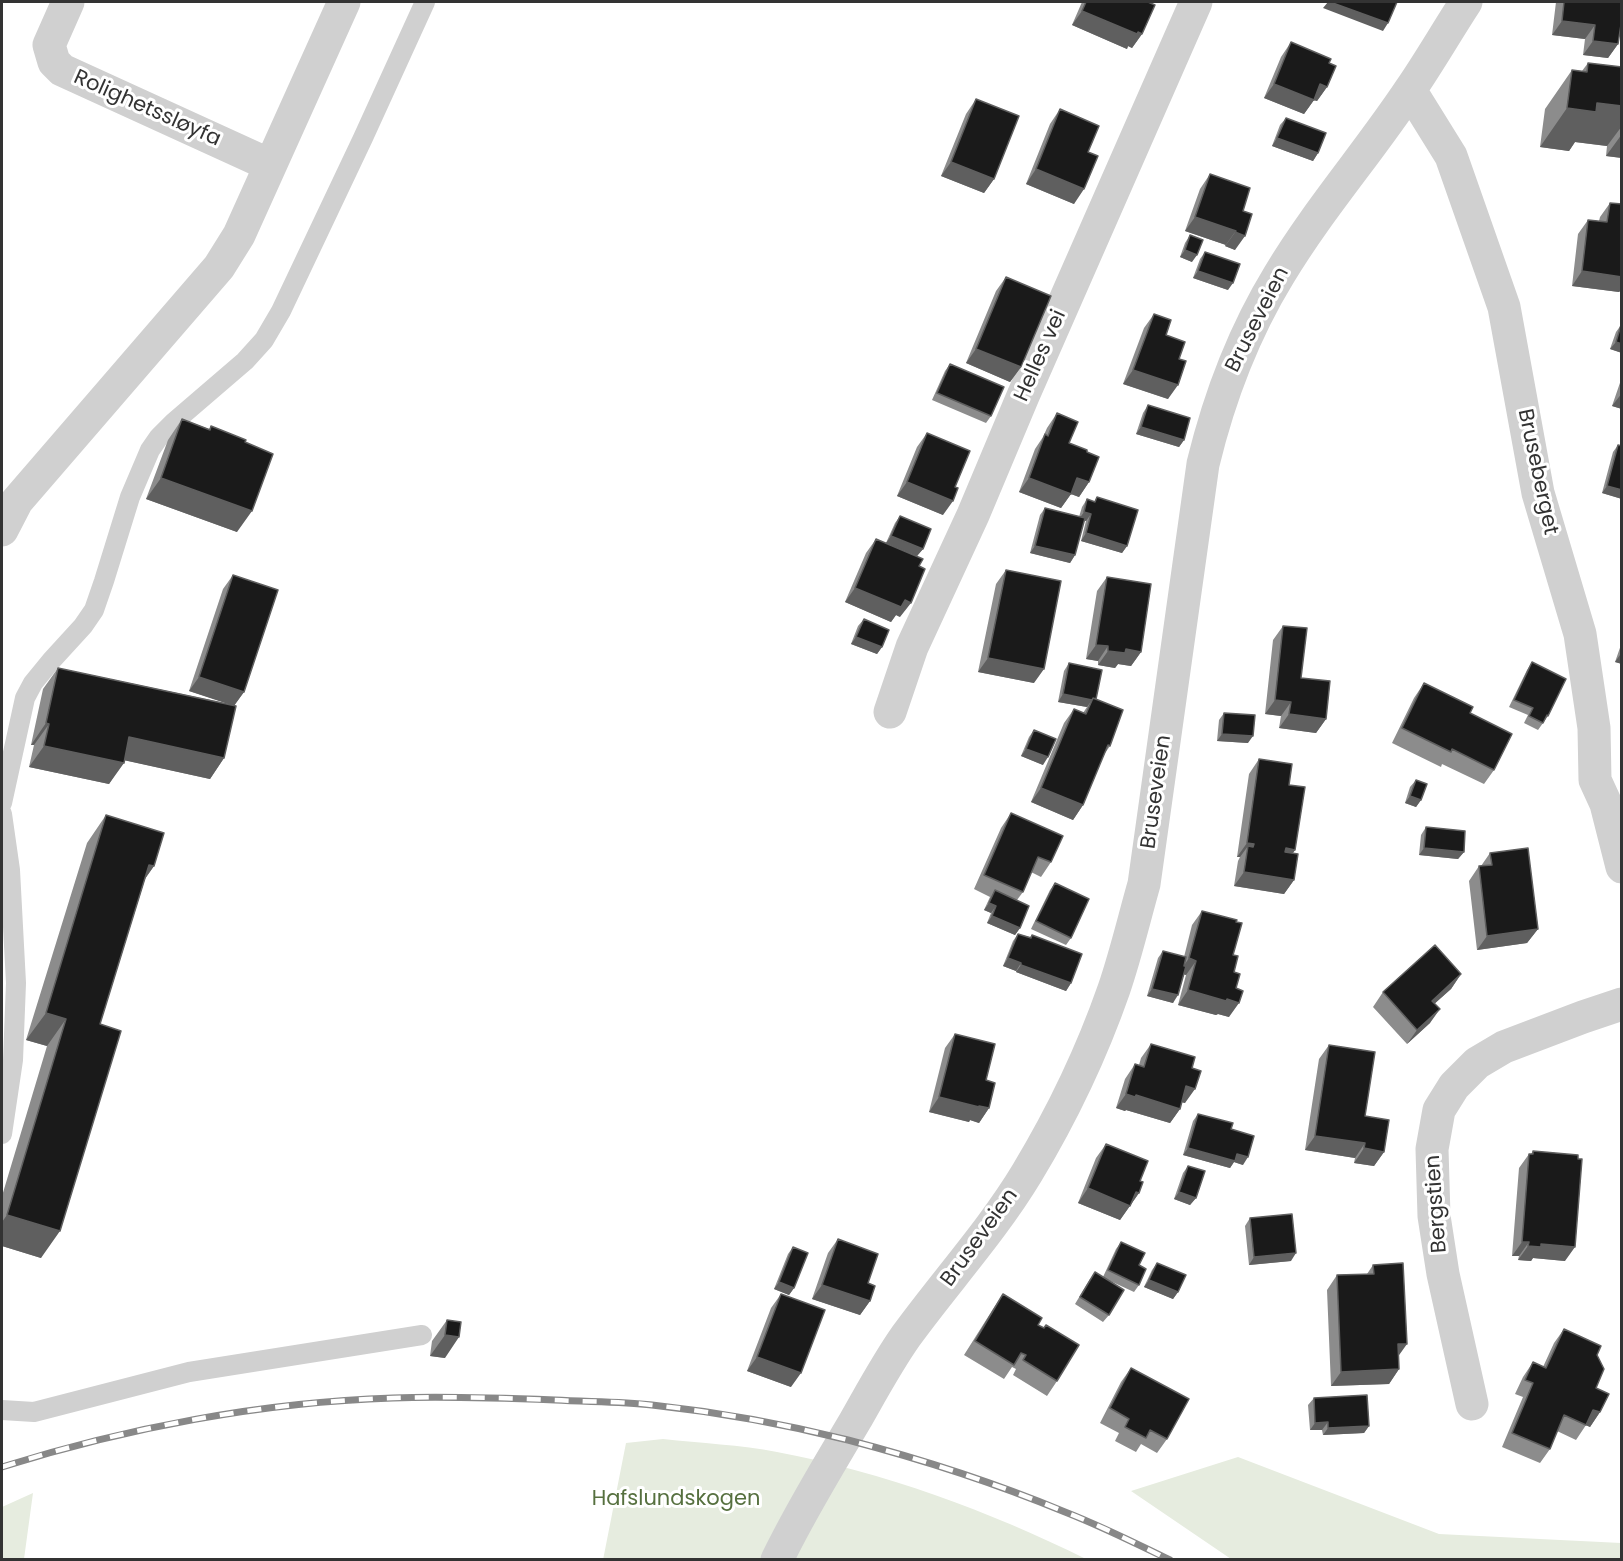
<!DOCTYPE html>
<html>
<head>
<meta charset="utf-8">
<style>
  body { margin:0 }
  #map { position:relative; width:1623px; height:1561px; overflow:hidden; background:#fff; font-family:Poppins,sans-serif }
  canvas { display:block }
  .frame { position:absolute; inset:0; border:3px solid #333; pointer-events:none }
</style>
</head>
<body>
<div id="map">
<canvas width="1623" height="1561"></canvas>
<div class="frame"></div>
</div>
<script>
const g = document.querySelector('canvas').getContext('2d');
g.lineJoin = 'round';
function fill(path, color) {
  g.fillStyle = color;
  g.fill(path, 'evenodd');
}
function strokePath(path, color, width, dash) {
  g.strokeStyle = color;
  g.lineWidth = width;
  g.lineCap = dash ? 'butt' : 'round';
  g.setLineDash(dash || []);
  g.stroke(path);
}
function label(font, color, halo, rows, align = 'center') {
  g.font = font + ' Poppins,sans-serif';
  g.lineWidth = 6;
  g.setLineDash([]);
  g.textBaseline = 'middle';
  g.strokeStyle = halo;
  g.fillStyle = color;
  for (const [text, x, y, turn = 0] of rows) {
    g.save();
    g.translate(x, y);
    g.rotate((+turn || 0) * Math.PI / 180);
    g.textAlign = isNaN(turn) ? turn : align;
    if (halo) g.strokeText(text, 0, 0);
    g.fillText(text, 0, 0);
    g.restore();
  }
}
const green = new Path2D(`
  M663,1439C700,1443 741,1445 777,1452C883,1472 989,1511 1086,1559L603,1560L626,1443Z
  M1238,1457L1439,1534L1621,1543V1559H1231L1131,1491Z
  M33,1493L24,1559H2V1507Z`);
const lane = new Path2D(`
  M2,803L25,698L33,683L51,661L83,626L94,610L104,581L130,497L150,450L159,437L174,422L245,361L264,340L281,311L363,138L425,2
  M2,814L10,870L16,983L13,1060L2,1134
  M2,1410L34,1412L189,1372L422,1335`);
const street = new Path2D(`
  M68,2L49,45L54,62L62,70L270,165
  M1410,90L1451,156L1504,307L1538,493L1580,634L1594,728L1595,780L1606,804L1622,867
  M2,530L17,501L219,267L239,235L344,2
  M890,712L912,647L973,515L1023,396L1196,2
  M1472,1404L1443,1274L1434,1216L1432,1149L1439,1110L1454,1086L1477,1063L1504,1047L1583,1017L1622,1004
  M777,1560C800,1512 828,1467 855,1421C871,1393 887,1363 906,1336C946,1281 992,1231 1027,1173C1062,1115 1092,1052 1114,989C1126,954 1134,919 1144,884L1203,464C1219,398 1243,334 1279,275C1318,210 1368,153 1410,90C1430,61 1447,31 1466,2`);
const rail = new Path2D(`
  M2,1467C126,1428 262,1402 393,1398C447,1396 501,1398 555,1400C587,1402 620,1401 652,1405C717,1412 784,1424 848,1440C921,1459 995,1483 1065,1512C1101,1526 1135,1543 1170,1560`);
const wall = new Path2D(`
  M1082,2H1148L1142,34L1132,48L1128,46L1127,49L1072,25Z
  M1556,2H1622L1618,44L1608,58L1583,55L1585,39L1552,35Z
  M1291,42L1329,63L1327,87L1317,101L1314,100L1304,114L1264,98L1281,57Z
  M1588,63L1622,67V158L1606,156L1607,146L1575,142L1569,151L1540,147L1545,109L1572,70L1582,71Z
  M976,99L994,179L984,193L941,176L966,114Z
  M1060,109L1088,152L1074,204L1026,184L1050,124Z
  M1286,118L1318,153L1313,161L1272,146L1280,125Z
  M1210,174L1243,211L1235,250L1225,246L1226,245L1185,231L1200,189Z
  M1610,203L1622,204V289L1619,292L1572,286L1578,234L1588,220L1599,221L1600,217Z
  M1190,235L1192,262L1180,257L1185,243Z
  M1205,252L1228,290L1193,278L1200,259Z
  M1006,277L1021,367L1010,382L966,363L996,291Z
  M1154,314L1179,359L1168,399L1123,384L1144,328Z
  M1621,325L1622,353L1610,349L1616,332Z
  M950,364L991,416L986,423L932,400L945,371Z
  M1622,377V409L1612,406Z
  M1148,405L1184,440L1179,447L1136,434L1143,413Z
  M1057,413L1069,443L1087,452L1089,482L1079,497L1071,494L1061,508L1019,492L1035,449L1043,437L1047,428Z
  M182,419L209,429L211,426L245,442L237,532L146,499L168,440Z
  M927,433L943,515L897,496L917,447Z
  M1618,445L1622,499L1602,493L1613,452Z
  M1097,497L1127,546L1122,553L1081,541L1086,521L1084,520L1075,555L1070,563L1030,553L1040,515L1045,508L1079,517L1082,507L1087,499L1094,502Z
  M900,516L923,549L917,556L886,543L895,523Z
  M876,539L900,617L896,615L891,622L845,602L866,553Z
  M1006,570L1034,683L978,672L996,584Z
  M233,575L244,692L234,705L224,758L210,779L124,760L109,784L29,767L34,745H31L43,689L58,668L230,704L189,691L223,589Z
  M1107,577L1141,652L1131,666L1118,664L1115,668L1098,665V661L1086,659L1097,591Z
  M864,619L882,647L877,654L851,644L858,626Z
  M1283,626L1301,678L1326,719L1316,733L1279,728L1281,716L1265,714L1273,640Z
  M1622,642V664L1615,662Z
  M1532,662L1548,716L1538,730L1524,723L1528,715L1509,707L1527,670Z
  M1069,663L1096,699L1110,746L1103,756L1083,805L1073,820L1031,802L1064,723L1074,709L1083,713L1087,707L1058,702L1064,671Z
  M1424,683L1470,713L1494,770L1484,784L1442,764L1441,767L1392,743L1414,698Z
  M1224,713L1248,743L1217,741L1219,720Z
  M1034,730L1043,765L1021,756L1029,737Z
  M1259,759L1289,785L1295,850L1293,853L1294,880L1284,894L1234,886L1238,861L1240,857H1237L1249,774Z
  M1416,780L1421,800L1416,807L1405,803L1410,787Z
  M1011,813L1051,862L1041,877L1031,872L1023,892L1017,900L1020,928L1015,935L987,923L991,913L984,910L990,897L974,889L1001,828Z
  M106,815L154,866L145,879L100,1024L41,1258L2,1246V1196L47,1046L26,1040L87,843Z
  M1426,827L1464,852L1458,859L1419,855L1421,835Z
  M1490,853L1538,929L1527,943L1477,950L1469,881L1479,866H1481Z
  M1055,883L1071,938L1066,945L1031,929L1050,890Z
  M1202,911L1233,955L1234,972L1229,1017L1218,1014L1216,1015L1178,1005L1186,975L1184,974L1173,1003L1147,996L1158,958L1163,951L1184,957L1192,925Z
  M1018,934L1030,937L1032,935L1071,983L1066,991L1016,972V971L1003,966L1013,941Z
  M1461,974L1451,989L1435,1003L1430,1023L1407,1044L1373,1007L1383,992Z
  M955,1034L986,1080L989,1108L979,1123L970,1120L969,1122L929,1112L945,1048Z
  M1151,1044L1192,1068L1185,1103L1182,1102L1180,1109L1170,1123L1126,1110L1125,1111L1116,1108L1125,1079L1135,1064L1139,1065L1141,1058Z
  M1329,1045L1365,1116L1384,1152L1374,1166L1354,1163L1355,1158L1305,1150L1319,1059Z
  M1198,1114L1231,1129L1243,1165L1234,1162L1230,1168L1183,1155L1193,1121Z
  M1106,1144L1140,1181L1139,1193L1120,1220L1078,1203L1096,1158Z
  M1533,1151L1565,1261L1533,1258L1531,1261L1518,1260L1519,1256H1512L1519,1168L1529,1154H1531Z
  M1188,1166L1196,1198L1190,1205L1174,1199L1183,1173Z
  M1250,1218L1291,1261L1249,1265L1245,1226Z
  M838,1239L868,1283L870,1301L860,1315L812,1299L828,1253Z
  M1121,1242L1139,1265V1285L1134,1292L1108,1280L1109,1315L1103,1322L1075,1304L1090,1279L1103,1277L1116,1249Z
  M793,1247L794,1288L789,1295L774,1289L788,1254Z
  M1157,1263L1178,1292L1173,1299L1144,1287L1152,1270Z
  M1373,1265L1399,1369L1389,1384L1331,1386L1327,1290L1337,1275L1367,1274Z
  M781,1294L791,1387L747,1371L771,1308Z
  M1003,1294L1038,1325L1057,1381L1047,1396L1013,1375L1016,1369L1012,1367L1004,1379L964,1355L993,1309Z
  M447,1320L445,1358L430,1356L432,1341Z
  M1564,1329L1597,1355L1596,1388L1600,1412L1590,1427L1586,1425L1576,1440L1557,1431L1550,1449L1540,1463L1502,1447L1523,1397L1515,1394L1523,1377L1533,1362L1543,1367L1554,1343Z
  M1131,1368L1167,1439L1157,1453L1141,1444L1136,1452L1115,1441L1119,1433L1100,1423L1121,1382Z
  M1314,1398L1369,1426L1364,1433L1323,1435L1322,1430H1310L1308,1405Z`);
const shadedWall = new Path2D(`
  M1328,2H1330L1388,23L1383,31L1323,8Z
  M1082,11L1142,34L1132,48L1128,46L1127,49L1072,25Z
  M1562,21L1595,25L1585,39L1552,35Z
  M1593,41L1618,44L1608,58L1583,55Z
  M1274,84L1314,100L1304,114L1264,98Z
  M1320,84L1327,87L1317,101L1310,99Z
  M1597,103L1622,106V126L1607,146L1575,142L1569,151L1540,147L1567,108Z
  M1622,134V158L1606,156Z
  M1277,138L1318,153L1313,161L1272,146Z
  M951,162L994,179L984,193L941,176Z
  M1036,169L1084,189L1074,204L1026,184Z
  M1195,217L1236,231L1226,245L1185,231Z
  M1235,232L1245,236L1235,250L1225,246Z
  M1185,250L1197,255L1192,262L1180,257Z
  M1198,271L1233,283L1228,290L1193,278Z
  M1582,271L1622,277V289L1619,292L1572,286Z
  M1616,342L1622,344V353L1610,349Z
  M976,349L1021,367L1010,382L966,363Z
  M1133,370L1178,385L1168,399L1123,384Z
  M1622,393V409L1612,406Z
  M1141,427L1184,440L1179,447L1136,434Z
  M161,478L252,511L237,532L146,499Z
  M1029,478H1077L1089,482L1079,497L1071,494L1061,508L1019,492Z
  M907,482L953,501L943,515L897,496Z
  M1607,486L1622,490V499L1602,493Z
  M1084,512L1091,514L1086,521L1079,519Z
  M1086,533L1127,546L1122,553L1081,541Z
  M891,536L923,549L917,556L886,543Z
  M1035,546L1075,555L1070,563L1030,553Z
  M855,588L905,600L911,603L900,617L896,615L891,622L845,602Z
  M856,637L882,647L877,654L851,644Z
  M1096,645L1108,646L1098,661L1086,659Z
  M1126,649L1141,652L1131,666L1118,664L1115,668L1098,665L1108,651Z
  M1620,655H1622V664L1615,662Z
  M988,658L1044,669L1034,683L978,672Z
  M199,677L244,692L234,706L189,691Z
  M1063,694L1092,700L1087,707L1058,702Z
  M1275,700L1291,702L1281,716L1265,714Z
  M1289,714L1326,719L1316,733L1279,728Z
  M46,723L49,724L34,745H31Z
  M1222,734L1253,736L1248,743L1217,741Z
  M129,737L224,758L210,779L114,758Z
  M44,746L124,763L109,784L29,767Z
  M1026,749L1048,757L1043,765L1021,756Z
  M1041,788L1083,805L1073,820L1031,802Z
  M1410,796L1421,800L1416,807L1405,803Z
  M1247,843L1254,844L1247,854L1248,846L1240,857H1237Z
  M1286,848L1295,850L1285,864Z
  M1424,848L1464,852L1458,859L1419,855Z
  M149,865L154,866L134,894Z
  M1244,872L1294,880L1284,894L1234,886Z
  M989,903L996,906L991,913L984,910Z
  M992,916L1020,928L1015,935L987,923Z
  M1538,929L1527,943L1477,950L1487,936Z
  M1008,958L1021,963L1016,971L1003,966Z
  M1189,958L1196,961L1186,975L1179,973Z
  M1021,965L1071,983L1066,991L1016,972Z
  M1461,974L1451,989L1422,1015L1432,1001Z
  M1152,989L1178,995L1173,1003L1147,996Z
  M1188,990L1227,999L1239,1003L1229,1017L1218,1014L1216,1015L1178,1005Z
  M1440,1009L1430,1023L1407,1044L1417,1030Z
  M46,1013L66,1019L47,1046L26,1040Z
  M1186,1086L1195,1089L1185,1103L1176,1101Z
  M1126,1094L1136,1095L1180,1109L1170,1123L1126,1110L1125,1111L1116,1108Z
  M939,1097L979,1106L989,1108L979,1123L970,1120L969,1122L929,1112Z
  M1315,1136L1365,1143L1355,1158L1305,1150Z
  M1188,1148L1237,1154L1248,1157L1243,1165L1234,1162L1230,1168L1183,1155Z
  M1364,1148L1384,1152L1374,1166L1354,1163Z
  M1088,1188L1136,1192L1139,1193L1120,1220L1078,1203Z
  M1179,1192L1196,1198L1190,1205L1174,1199Z
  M7,1215L60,1231L41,1258L2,1246V1222Z
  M1522,1242H1529L1519,1256H1512Z
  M1541,1244L1575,1247L1565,1261L1533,1258L1531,1261L1518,1260L1528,1246Z
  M1296,1253L1291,1261L1249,1265L1254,1257Z
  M1149,1280L1178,1292L1173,1299L1144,1287Z
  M779,1282L794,1288L789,1295L774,1289Z
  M822,1285L870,1301L860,1315L812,1299Z
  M445,1335L459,1337L445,1358L430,1356Z
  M1398,1344H1407L1397,1358Z
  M757,1357L801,1373L791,1387L747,1371Z
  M1399,1369L1389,1384L1331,1386L1341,1372Z
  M1593,1410L1600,1412L1590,1427L1583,1424Z
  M1328,1422L1322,1430H1310L1315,1423Z
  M1369,1426L1364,1433L1323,1435L1328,1428Z`);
const building = new Path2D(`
  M1086,2H1148L1155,5L1142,34L1138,32L1137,34L1082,11Z
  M1330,2H1397L1388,23Z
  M1564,2H1622V18L1618,44L1593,41L1595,25L1562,21Z
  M1291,42L1331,59L1329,63L1336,66L1327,87L1320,84L1314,100L1274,84Z
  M1588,63L1622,67V106L1597,103L1596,112L1567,108L1572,70L1587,72Z
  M976,99L1019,116L994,179L951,162Z
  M1060,109L1099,126L1088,152L1098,156L1084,189L1036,169Z
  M1286,118L1326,133L1318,153L1277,138Z
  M1210,174L1250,188L1243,211L1252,214L1245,236L1235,232L1236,231L1195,217Z
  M1610,203L1622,204V277L1582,271L1588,220L1607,222Z
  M1190,235L1203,240L1197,255L1185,250Z
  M1205,252L1240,264L1233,283L1198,271Z
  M1006,277L1051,296L1021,367L976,349Z
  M1154,314L1171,320L1166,335L1185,342L1179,359L1186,361L1178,385L1133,370Z
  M1621,325H1622V344L1616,342Z
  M950,364L1004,387L991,416L937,393Z
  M1148,405L1190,418L1184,440L1141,427Z
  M1057,413L1078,422L1069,443L1087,450V452L1099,457L1089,482L1077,478L1071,494L1029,478L1045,434L1048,436Z
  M182,419L210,430L211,426L246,440L245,442L273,454L252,511L161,478Z
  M927,433L970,451L955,487L958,488L953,501L907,482Z
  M1618,445L1622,446V490L1607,486Z
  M1097,497L1138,510L1127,546L1086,533L1091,514L1084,512L1087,499L1095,502Z
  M1045,508L1085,518L1075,555L1035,546Z
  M900,516L931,529L923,549L891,536Z
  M876,539L923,559L919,566L925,569L911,603L905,600L901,607L855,588Z
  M1006,570L1061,581L1044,669L988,658Z
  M233,575L278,590L244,692L199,677Z
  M1107,577L1151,584L1141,652L1126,649L1125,653L1108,651V646L1096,645Z
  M864,619L889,630L882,647L856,637Z
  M1283,626L1307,628L1301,678L1330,681L1326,719L1289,714L1291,702L1275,700Z
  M1532,662L1566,679L1548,716L1547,715L1543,723L1529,716L1533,708L1514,700Z
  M1069,663L1102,670L1096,699L1093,698L1092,700L1063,694Z
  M58,668L236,706L224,758L129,737L124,763L44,746L49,724L46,723Z
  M1424,683L1473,707L1470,713L1512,734L1494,770L1452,749L1451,752L1402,728Z
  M1093,698L1123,710L1110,746L1108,745L1083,805L1041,788L1074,709L1086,714Z
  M1224,713L1255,715L1253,736L1222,734Z
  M1034,730L1056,739L1048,757L1026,749Z
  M1259,759L1292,764L1289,785L1305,787L1295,850L1286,848L1285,852L1298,854L1294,880L1244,872L1248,846L1253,847L1254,844L1247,843Z
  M1416,780L1427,784L1421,800L1410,796Z
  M1011,813L1063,836L1051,862L1038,857L1023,892L984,875Z
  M106,815L164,833L154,866L149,865L100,1024L121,1031L60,1231L7,1215L66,1019L46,1013Z
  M1426,827L1465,831L1464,852L1424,848Z
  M1528,848L1538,929L1487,936L1479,866L1492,865L1490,853Z
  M1055,883L1089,899L1071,938L1036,921Z
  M995,890L1029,906L1020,928L992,916L996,906L989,903Z
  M1202,911L1237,920L1236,922L1242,923L1233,955L1238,956L1234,972L1240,974L1236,988L1243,991L1239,1003L1227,999L1226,1001L1188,990L1196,961L1189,958Z
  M1018,934L1031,938L1032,935L1082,954L1071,983L1021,965V963L1008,958Z
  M1435,945L1461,974L1432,1001L1440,1009L1417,1030L1383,992Z
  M1163,951L1186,957L1184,966H1186L1178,995L1152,989Z
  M955,1034L995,1044L986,1080L995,1083L989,1108L979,1106V1107L939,1097Z
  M1151,1044L1195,1057L1192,1068L1201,1071L1195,1089L1186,1086L1180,1109L1136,1095L1135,1097L1126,1094L1135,1064L1144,1067Z
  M1329,1045L1375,1052L1365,1116L1389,1120L1384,1152L1364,1148L1365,1143L1315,1136Z
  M1198,1114L1233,1123L1231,1129L1254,1136L1248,1157L1237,1154L1235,1161L1188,1148Z
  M1106,1144L1148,1161L1140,1181L1143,1182L1139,1193L1136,1192L1130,1206L1088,1188Z
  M1533,1151L1578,1155V1159H1582L1575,1247L1541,1244V1247L1528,1246L1529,1242H1522L1529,1154H1533Z
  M1188,1166L1205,1171L1196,1198L1179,1192Z
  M1292,1214L1296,1253L1254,1257L1250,1218Z
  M838,1239L878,1254L868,1283L875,1286L870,1301L822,1285Z
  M1121,1242L1145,1253L1139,1265L1146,1269L1139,1285L1108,1270Z
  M793,1247L808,1253L794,1288L779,1282Z
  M1157,1263L1186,1275L1178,1292L1149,1280Z
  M1403,1263L1407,1344H1398L1399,1369L1341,1372L1337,1275L1374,1274L1373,1265Z
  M1095,1272L1124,1290L1109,1315L1080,1297Z
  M781,1294L825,1310L801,1373L757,1357Z
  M1003,1294L1042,1318L1038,1325L1044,1328L1046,1325L1079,1345L1057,1381L1023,1360L1026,1355L1021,1353L1014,1365L975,1341Z
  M447,1320L461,1322L459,1337L445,1335Z
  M1564,1329L1601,1346L1597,1355L1604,1369L1596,1388L1609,1394L1600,1412L1593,1410L1586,1425L1564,1415L1550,1449L1512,1433L1533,1383L1525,1380L1533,1362L1546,1368Z
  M1131,1368L1189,1399L1167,1439L1150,1430L1146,1438L1125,1427L1129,1419L1110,1408Z
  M1367,1395L1369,1426L1328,1428V1422L1315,1423L1314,1398Z`);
const streetNames = [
  ["Rolighetssløyfa",147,109,24],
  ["Bruseveien",1258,320,-63],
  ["Helles vei",1041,356,-66],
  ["Bruseberget",1537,472,78],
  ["Bruseveien",1157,792,-82],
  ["Bergstien",1437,1204,-94],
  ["Bruseveien",980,1238,-54]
];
const parkNames = [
  ["Hafslundskogen",676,1500]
];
fill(green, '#e6ecdf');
strokePath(lane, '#d0d0d0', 20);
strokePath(street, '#d0d0d0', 33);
strokePath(rail, '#888', 7);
strokePath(rail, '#fff', 4.5, [14]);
fill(wall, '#8c8c8c');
fill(shadedWall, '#5f5f5f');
fill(building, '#1a1a1a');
strokePath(building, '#5f5f5f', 1.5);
label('21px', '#333', '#fff', streetNames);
label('21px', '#56703f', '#fff', parkNames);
</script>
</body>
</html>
